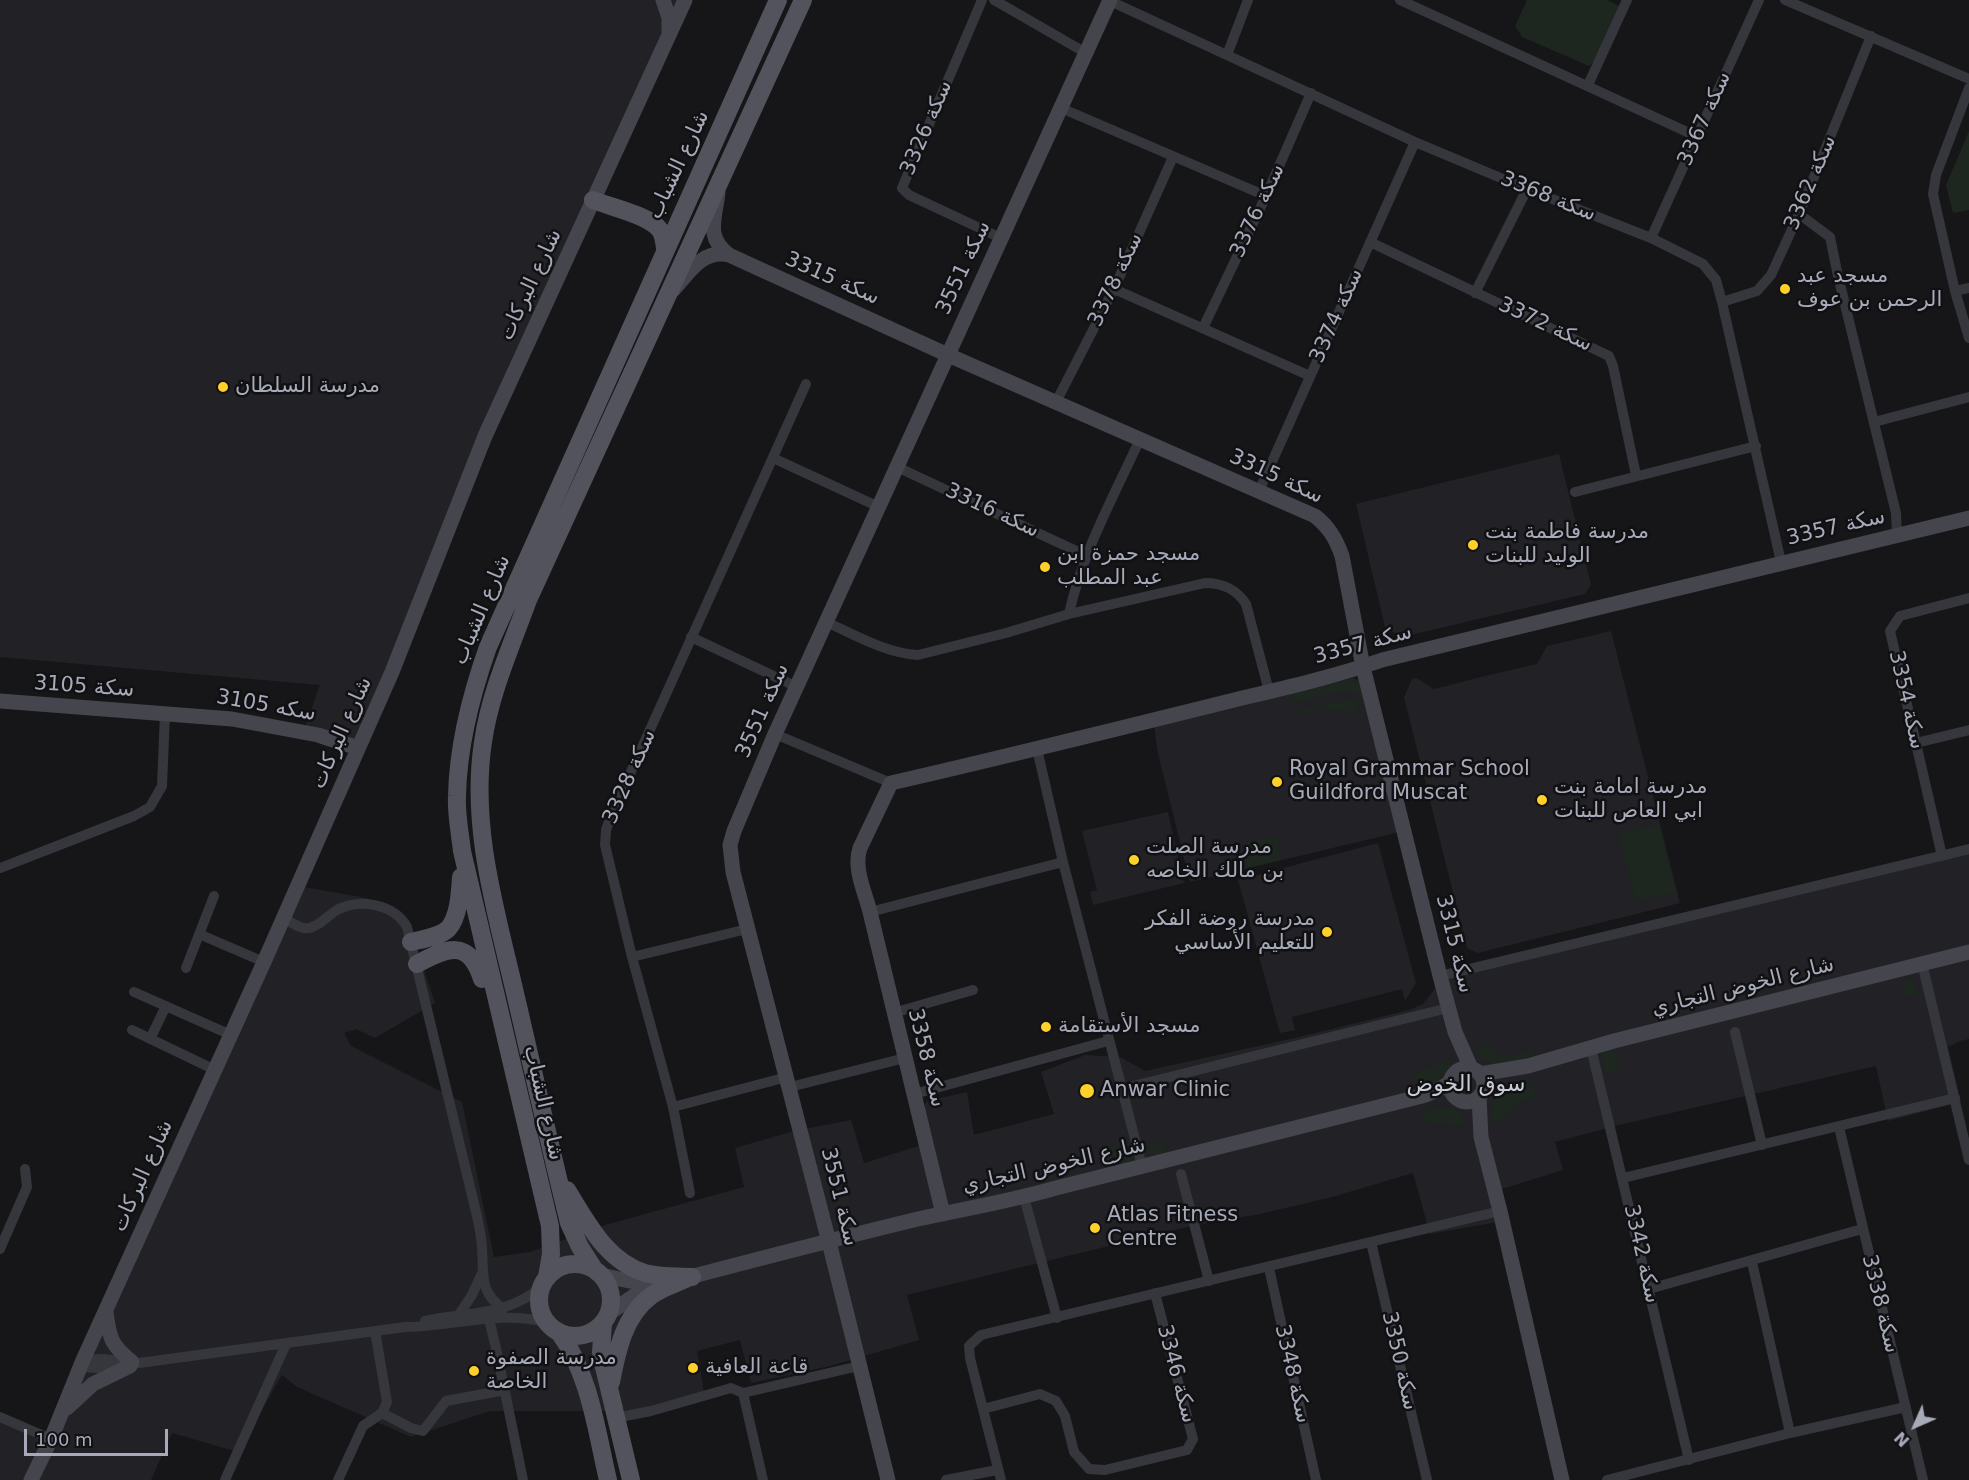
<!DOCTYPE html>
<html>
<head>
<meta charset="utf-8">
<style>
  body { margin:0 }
  #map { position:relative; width:1969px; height:1480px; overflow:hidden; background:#161618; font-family:"DejaVu Sans",sans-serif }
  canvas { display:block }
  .north { position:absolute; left:1885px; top:1396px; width:60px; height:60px; -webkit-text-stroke:4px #111113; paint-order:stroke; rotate:225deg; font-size:16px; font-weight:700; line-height:24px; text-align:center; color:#a7aab9 }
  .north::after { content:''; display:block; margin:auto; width:21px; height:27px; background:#a7aab9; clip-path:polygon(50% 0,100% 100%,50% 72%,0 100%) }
  .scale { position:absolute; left:24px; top:1429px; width:144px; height:27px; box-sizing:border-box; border:3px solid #a7aab9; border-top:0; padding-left:8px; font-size:18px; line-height:21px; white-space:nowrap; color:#a7aab9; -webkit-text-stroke:4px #111113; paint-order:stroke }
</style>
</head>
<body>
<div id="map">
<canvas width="1969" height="1480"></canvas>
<div class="north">N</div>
<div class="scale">100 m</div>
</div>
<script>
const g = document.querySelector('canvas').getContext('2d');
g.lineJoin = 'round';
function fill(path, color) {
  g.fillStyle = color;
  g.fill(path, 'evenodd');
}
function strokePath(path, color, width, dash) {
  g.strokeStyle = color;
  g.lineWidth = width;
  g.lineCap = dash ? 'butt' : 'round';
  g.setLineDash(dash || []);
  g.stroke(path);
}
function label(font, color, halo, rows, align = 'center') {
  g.font = font + ' "DejaVu Sans",Vazirmatn,sans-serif';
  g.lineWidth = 5;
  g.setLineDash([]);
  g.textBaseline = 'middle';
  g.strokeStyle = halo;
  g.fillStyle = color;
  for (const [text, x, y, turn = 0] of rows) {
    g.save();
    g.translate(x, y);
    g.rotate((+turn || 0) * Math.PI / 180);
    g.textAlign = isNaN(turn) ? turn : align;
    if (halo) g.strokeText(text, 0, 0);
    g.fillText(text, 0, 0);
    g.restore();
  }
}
const built = new Path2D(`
  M0,0H683L358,748L305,727L320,685L0,657Z
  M1559,454L1591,585L1585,594L1402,637L1385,627L1356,504Z
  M1611,631L1680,903L1478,953L1467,948L1404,697L1412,679L1416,678L1434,689L1489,675L1537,664L1547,646Z
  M1353,678L1361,681L1400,832L1190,882L1158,754L1154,725Z
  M1168,812L1184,883L1093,905L1090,892L1097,890L1082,831Z
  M1378,843L1416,983L1405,1001L1402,989L1292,1017L1295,1030L1280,1033L1238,880Z
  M1969,845V1039L1960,1041L1948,1047L1961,1102L1888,1121L1876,1066L1619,1125L1555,1142L1563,1170L1502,1189L1509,1220L1430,1234L1413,1173L1332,1197L1260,1214L1191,1226L907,1295L919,1340L830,1366L751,1383L740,1340L697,1351L704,1392L650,1409L621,1411H490L411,1437L297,1387L282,1375L238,1452L172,1433L151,1480H0V1417L48,1438L298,886L367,898L409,925L435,1003L375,1038L356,1029L344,1033L351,1046L462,1102L494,1257L530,1252L605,1225L744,1187L735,1148L794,1131L851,1120L864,1163L928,1143L920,1111L927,1101L967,1092L974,1135L1054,1114L1041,1072L1085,1055L1120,1057L1145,1071L1299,1037L1409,1010L1423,1004L1434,990L1443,970Z`);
const green = new Path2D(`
  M1527,0H1607L1619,6L1594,61L1589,66L1522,37L1515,26Z
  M1969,131V210L1953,213L1946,185Z
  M1349,679L1361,684L1366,696L1362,698L1352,692H1345L1293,703L1290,693Z
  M1352,698L1355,699L1360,708L1348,714C1331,704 1314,712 1296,716L1295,711Z
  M1658,824L1676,892L1637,902L1617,834Z
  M1276,836L1281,860L1248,868L1243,843Z
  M1913,978L1920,995L1904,998L1901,991L1905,986L1904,980Z
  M1481,1045L1498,1050L1499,1054L1504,1055L1507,1065C1489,1066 1487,1064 1474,1052Z
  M1534,1048L1533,1056L1512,1064L1509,1055Z
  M1611,1050C1622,1055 1620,1064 1614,1072L1606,1073L1601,1054Z
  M1451,1058C1453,1075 1436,1084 1423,1091L1411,1080L1412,1076Z
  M1531,1081L1536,1098L1518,1102L1504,1121L1492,1122L1489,1119C1489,1094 1511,1087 1531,1081Z
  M1443,1106C1452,1109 1466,1111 1465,1123C1450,1131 1443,1121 1430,1124L1422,1119L1426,1109Z
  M1160,1142L1167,1150L1162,1155L1154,1156L1148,1148L1150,1145Z
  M1111,1144L1116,1145L1122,1150L1130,1148C1132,1154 1133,1160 1128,1165L1122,1164L1113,1167L1106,1158Z`);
const street = new Path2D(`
  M982,0L902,188L909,195L1001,238
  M994,0L1086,53
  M1400,0L1698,137
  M1785,0L1969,79
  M1110,1L1415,142L1527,189L1651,238L1703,264L1716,280L1722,302L1781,562
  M1227,55L1248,0
  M1588,85L1627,0
  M1969,88L1936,175L1933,194L1955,291L1969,338
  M1061,108L1266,196
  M1799,214L1830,237L1838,276L1896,513L1897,536
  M1651,238L1759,0
  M1370,242L1609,356L1613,366L1636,475
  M1114,289L1310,376
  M1955,291L1969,288
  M1475,293L1527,189
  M1722,302L1757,291L1771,275L1799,214L1871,36
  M1203,328L1266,196L1311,93
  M1056,402L1114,289L1173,157
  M1874,422L1969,397
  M773,458L879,507
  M897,467L1087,556
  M1259,491L1415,142
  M1575,492L1756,446
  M1069,614C1082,553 1114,496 1140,439
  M826,622C856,635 885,653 918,655L1006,633L1069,614L1205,583C1223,583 1236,589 1246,604L1269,691
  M691,637L797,687
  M775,734L891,783
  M1916,743L1969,730
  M1037,749L1063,862L1142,1166
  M1942,856L1890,631L1900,616L1969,598
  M0,868L134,816L150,807L162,786L165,713
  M870,912L1063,862
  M284,918C291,922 301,930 309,928C320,926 328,915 337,910C360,898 394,904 407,927L477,1216C479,1227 482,1238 482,1249C484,1276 479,1291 503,1309
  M199,934L264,962
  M632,957L747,929
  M1922,963L1969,1160
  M186,968L214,896
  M1440,976L1969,849
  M134,992L231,1035
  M893,1013L973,990
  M132,1030L215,1070
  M1735,1032L1762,1145
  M150,1039L166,1006
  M1591,1048L1689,1460
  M790,1087L905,1058
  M1121,1089L1448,1008
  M914,1094L1108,1041
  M673,1107L787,1077
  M1839,1127L1923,1480
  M1181,1174L1209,1281
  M1623,1178L1955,1098
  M690,1193L673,1107L632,957L605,845L606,830L611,816L806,384
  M1024,1197L1057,1318
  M1371,1242L1427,1480
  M0,1249L27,1187L25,1169
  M1752,1262L1790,1433
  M1269,1268L1316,1480
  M1649,1289L1862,1229
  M458,1316L472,1295L482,1273
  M489,1319L496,1348L523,1480
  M425,1321C466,1312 510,1316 542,1286
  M83,1360L103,1359L130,1362
  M80,1367L114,1369L139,1363L405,1327C452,1327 502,1309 548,1323
  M743,1393L859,1366
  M743,1393L763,1480
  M983,1409L1040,1394L1056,1401L1065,1416L1074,1452L1089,1469L1105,1470L1187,1450L1193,1439L1155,1293
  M382,1413L411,1428L423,1431L446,1401L505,1390
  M0,1417L51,1439
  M615,1418L651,1411L731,1388L743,1393
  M225,1480L286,1344
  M338,1480L363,1426L382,1413L387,1402L375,1331
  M946,1480L997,1470
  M1001,1480L970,1358L969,1346L981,1335L1500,1211
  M1607,1480L1790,1433L1906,1407`);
const secondary = new Path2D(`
  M663,0L669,18V32
  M718,193C715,219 705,237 729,255
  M673,290C689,273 702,249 729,255L948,355L1315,516C1329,527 1336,539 1342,556L1363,667L1440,976L1455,1032L1471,1068
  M0,701L232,719L318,735L358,748
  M1450 1085a17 17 0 1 1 34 0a17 17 0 1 1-34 0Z
  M1480,1074L1528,1066L1614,1041L1969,952
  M1479,1097L1481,1137L1500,1211L1562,1480
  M943,1214L870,912C865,892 853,868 860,848L891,783C996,759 1101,733 1206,707C1265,692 1325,680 1382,660L1969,518
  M601,1275L629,1281H656
  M106,1311C109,1338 111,1345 132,1362
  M608,1314L644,1289C735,1265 826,1241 918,1219C964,1209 1011,1201 1056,1188L1426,1095L1443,1087L1450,1082
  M67,1408L93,1384L130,1366
  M31,1480L51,1439L83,1360L264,962L392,672L485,436L685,0
  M888,1480L829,1242L733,872L730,845L734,831L775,734L1110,0`);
const primary = new Path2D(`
  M593,200C610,207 649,215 660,230C664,236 664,242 665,248
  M411,942C423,939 439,937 448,929C459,917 460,892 461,877
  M417,964C448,947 469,939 482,979
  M567,1190C587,1222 606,1261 645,1273C659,1277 677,1276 692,1277
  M539 1300a36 36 0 1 1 72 0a36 36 0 1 1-72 0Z
  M594,1269L580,1247L569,1223C550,1147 533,1070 515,993C496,911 470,827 483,742C490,693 511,647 528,600L803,0
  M547,1277L551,1254L550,1226L462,851C460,833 456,814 457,796C458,745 471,695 488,647L778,0
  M603,1323L601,1352L603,1363L631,1480
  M559,1332C590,1375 596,1429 608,1480
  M611,1382C617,1351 624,1315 652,1295C663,1287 678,1283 690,1277`);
const markers = [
  [1785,289,6,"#fdd129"],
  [223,387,6,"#fdd129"],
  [1473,545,6,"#fdd129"],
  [1045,567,6,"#fdd129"],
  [1277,782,6,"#fdd129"],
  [1542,800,6,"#fdd129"],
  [1134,860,6,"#fdd129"],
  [1327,932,6,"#fdd129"],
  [1046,1027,6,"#fdd129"],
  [1087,1091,8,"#fdd129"],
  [1095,1228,6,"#fdd129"],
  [693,1368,6,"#fdd129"],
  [474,1371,6,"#fdd129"]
];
const streetNames = [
  ["سكة 3367",1705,119,-66],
  ["سكة 3326",927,128,-67],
  ["شارع الشباب",679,165,-65],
  ["سكة 3362",1811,183,-67],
  ["سكة 3368",1548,197,22],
  ["سكة 3376",1258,211,-65],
  ["سكة 3551",964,268,-65],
  ["سكة 3315",832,279,24],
  ["سكة 3378",1116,280,-65],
  ["شارع البركات",531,285,-65],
  ["سكة 3374",1337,316,-66],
  ["سكة 3372",1545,325,25],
  ["سكة 3315",1276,477,25],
  ["سكة 3316",992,511,25],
  ["سكة 3357",1836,528,-13],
  ["شارع الشباب",482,610,-67],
  ["سكة 3357",1363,645,-15],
  ["سكة 3105",84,687,4],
  ["سكة 3354",1906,700,77],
  ["سكه 3105",266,706,10],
  ["سكة 3551",763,711,-66],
  ["شارع البركات",342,733,-66],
  ["سكة 3328",630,777,-66],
  ["سكة 3315",1454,944,76],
  ["شارع الخوض التجاري",1743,987,-14],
  ["سكة 3358",926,1058,76],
  ["شارع الشباب",543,1103,77],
  ["شارع الخوض التجاري",1054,1166,-13],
  ["شارع البركات",143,1176,-66],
  ["سكة 3551",839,1197,76],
  ["سكة 3342",1641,1254,77],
  ["سكة 3338",1880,1304,76],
  ["سكة 3350",1399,1361,77],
  ["سكة 3346",1176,1374,75],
  ["سكة 3348",1292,1374,77]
];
const poiNames = [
  ["مسجد عبد",1797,277],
  ["الرحمن بن عوف",1797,301],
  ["مدرسة السلطان",235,387],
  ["مدرسة فاطمة بنت",1485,533],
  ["الوليد للبنات",1485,557],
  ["مسجد حمزة ابن",1057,555],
  ["عبد المطلب",1057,579],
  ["Royal Grammar School",1289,770],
  ["Guildford Muscat",1289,794],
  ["مدرسة امامة بنت",1554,788],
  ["ابي العاص للبنات",1554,812],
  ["مدرسة الصلت",1146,848],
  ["بن مالك الخاصه",1146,872],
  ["مدرسة روضة الفكر",1315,920,"right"],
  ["للتعليم الأساسي",1315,944,"right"],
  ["مسجد الأستقامة",1058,1027],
  ["Anwar Clinic",1100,1091],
  ["Atlas Fitness",1107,1216],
  ["Centre",1107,1240],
  ["مدرسة الصفوة",486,1359],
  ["الخاصة",486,1383],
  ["قاعة العافية",705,1368]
];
const neighbourhoodNames = [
  ["سوق الخوض",1466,1085]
];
fill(built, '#222125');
fill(green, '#1d261f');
strokePath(street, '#36373d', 10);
strokePath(secondary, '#44454d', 15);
strokePath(primary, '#52535c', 18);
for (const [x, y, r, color] of markers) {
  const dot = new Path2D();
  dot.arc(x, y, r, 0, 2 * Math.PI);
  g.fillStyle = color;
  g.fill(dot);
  strokePath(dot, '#111113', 2);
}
label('21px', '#a7aab9', '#111113', streetNames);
label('21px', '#a7aab9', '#111113', poiNames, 'left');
label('22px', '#c8cad4', '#111113', neighbourhoodNames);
</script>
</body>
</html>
